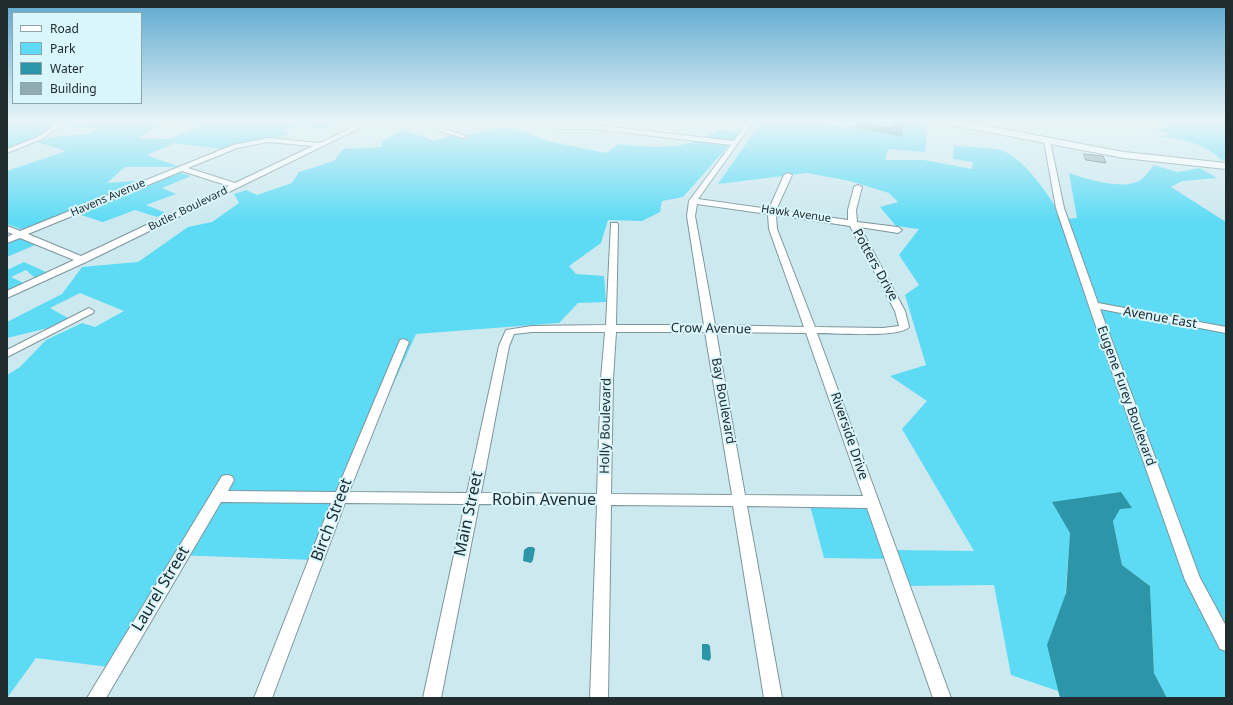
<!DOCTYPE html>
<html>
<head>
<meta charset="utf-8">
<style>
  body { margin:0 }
  #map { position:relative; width:1233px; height:705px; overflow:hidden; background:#cce9ef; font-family:"Noto Sans",sans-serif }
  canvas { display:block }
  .frame { position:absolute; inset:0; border:8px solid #212c2e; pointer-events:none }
  .legend { position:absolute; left:12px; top:12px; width:130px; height:92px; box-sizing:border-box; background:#d9f6fd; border:1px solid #8fa5aa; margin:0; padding:5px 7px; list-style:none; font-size:12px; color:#212c2e }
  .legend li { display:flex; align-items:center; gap:8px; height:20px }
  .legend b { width:20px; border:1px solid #8fa5aa }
</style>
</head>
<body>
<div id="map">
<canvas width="1233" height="705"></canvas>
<div class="frame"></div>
<ul class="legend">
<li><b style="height:5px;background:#fff"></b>Road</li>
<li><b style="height:11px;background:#5ddbf4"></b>Park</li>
<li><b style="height:11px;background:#2d95a8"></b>Water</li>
<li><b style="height:11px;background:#90acb2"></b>Building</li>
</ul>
</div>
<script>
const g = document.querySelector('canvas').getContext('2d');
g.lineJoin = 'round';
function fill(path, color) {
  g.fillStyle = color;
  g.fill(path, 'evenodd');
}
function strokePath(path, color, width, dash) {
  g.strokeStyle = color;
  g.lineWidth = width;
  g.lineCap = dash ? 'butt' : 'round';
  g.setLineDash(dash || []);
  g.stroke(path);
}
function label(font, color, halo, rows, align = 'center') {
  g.font = font + ' "Noto Sans",sans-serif';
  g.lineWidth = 4;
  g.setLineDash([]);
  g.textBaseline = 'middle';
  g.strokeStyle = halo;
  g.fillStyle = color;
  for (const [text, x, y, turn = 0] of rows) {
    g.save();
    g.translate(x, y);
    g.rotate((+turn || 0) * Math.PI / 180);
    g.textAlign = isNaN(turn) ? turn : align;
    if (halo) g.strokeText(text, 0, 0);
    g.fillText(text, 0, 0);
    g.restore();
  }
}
const green = new Path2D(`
  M7,122H57L45,133L7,150Z
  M72,122H151L161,125L139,138L169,139L198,127L200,122H343L334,124L324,129L298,125L282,132L290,133L287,135L246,142L221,149L174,143L147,155L179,167H125L107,183L148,180L23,230L7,224V171L66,151L37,142C59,131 80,141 98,128L65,127Z
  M761,122H820L834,126L853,127L901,137L904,122H926L927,135L925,152L888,149L885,160H924L972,169L973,162L953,159L954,146C968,147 983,147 997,149C1023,154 1050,197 1063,219L1077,218L1069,173C1086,179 1122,190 1139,181C1144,178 1150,170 1154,165L1177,172L1200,168L1217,178L1182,181L1171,187L1226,222V698H1167L1154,673L1150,586L1122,565L1111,511L1121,492L1070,534L1058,691L1011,675L994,585L905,586L896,559L824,558L808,498L875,501L892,550L974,551L902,429L927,401L890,376L926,365L905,295L919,285L899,255L919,229L896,226L880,207L898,202L889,193L850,181L807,173L718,184Z
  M1164,122H1226V161L1221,160C1204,142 1182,140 1159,136L1172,135L1155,129L1167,126Z
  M494,128H513L548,141L606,153L619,144C653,148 690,151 719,129L740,133L683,197L662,201L660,212L642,221L608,220L601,243L569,266L576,274L604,276L606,302L578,303L559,323L416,334L314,560L173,555L109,667L36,658L7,698V375L20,367L46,340L82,323L95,327L124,311L80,293L50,308L68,318L52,327L7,338V322L62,294L82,267L138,262L188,227L212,222L239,203L234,194L246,190L257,195L292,183L299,172L334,161L343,149L382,147L381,142L403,129L434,141L455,134L468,135Z
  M178,172L191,176L162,188L176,194L146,205L166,213L157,217L135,210L103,222L78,214Z
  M19,237L35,245L7,257V242Z
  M24,262L48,273L35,278L26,270L11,277L24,283L7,292V270Z`);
const water = new Path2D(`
  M857,122H877L876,124L888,127L894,126L891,124L880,122H904L902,137L853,127Z
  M1121,492L1132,508L1120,509L1113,521L1122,565L1150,586L1154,673L1167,698H1060L1047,645L1066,593L1070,533L1052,502Z
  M528,547H533L535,549L533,560L531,563L523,561L524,550Z
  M702,644H708L710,646L711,658L709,661L702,659Z`);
const building = new Path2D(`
  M1084,154L1103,156L1106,163L1086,160Z`);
const minor = new Path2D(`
  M59,122H66L42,139L7,153V149L38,137Z
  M364,122H372L86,262L7,298V291L74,260L20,238L7,243V237L13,234L7,232V226L20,231L233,145L268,138L320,143ZM268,142L313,146L235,183L188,168L237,148ZM182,171L229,186L81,256L28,234Z
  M441,122H448L443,127L444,129L467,136L464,138L439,131L437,126Z
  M747,122H753L698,199L769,209L784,175L788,173L792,175L776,210L848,220V210L854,187L858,185L862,187L856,210L857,222L898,227L902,230L898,233L860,227L905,311L909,327C901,338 833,333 817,333L951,698H933L867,508L747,506L782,698H764L733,506L611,505L608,698H590L597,505L479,504L441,698H423L465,504L345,503L272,698H254L331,503L221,502L106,698H87L222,476L227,475L232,476L234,480L228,491L336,492L400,340L404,339L409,342L349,492L467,493L499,346L506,330L532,326L606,325L611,223H617L618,225L616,325H704L687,216L689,201L731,145L593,129H558L555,127L558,125H593L734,141ZM697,204L768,214L769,229L804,327L715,325L695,216ZM776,215L850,226L895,311L899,326L883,328L815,327L777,229ZM532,332H605L601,379L597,494L481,493L509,346L514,334ZM616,332H705L732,495L611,494L613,379ZM716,332L806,333L863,496L745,495Z
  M979,122H985L990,128L985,129Z
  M1047,139L1050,141L1064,208L1098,303L1226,327V333L1100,309L1200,578L1226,626V651L1220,649L1185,580L1092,315L1056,208L1044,141Z
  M89,308L94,311L93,313L7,357V350Z`);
const highway = new Path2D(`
  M946,122H966L1124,152L1226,163V169L1124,158L951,125Z`);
const farStreetnames = [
  ["Havens Avenue",108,198,-23],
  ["Butler Boulevard",188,209,-26],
  ["Hawk Avenue",796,214,8]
];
const streetNames = [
  ["Potters Drive",875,265,61],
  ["Avenue East",1160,318,10],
  ["Crow Avenue",711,329,1],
  ["Eugene Furey Boulevard",1126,396,70],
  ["Bay Boulevard",723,401,80],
  ["Holly Boulevard",606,426,-89],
  ["Riverside Drive",849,436,71]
];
const nearStreetnames = [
  ["Robin Avenue",544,500],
  ["Main Street",469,514,-78],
  ["Birch Street",332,520,-69],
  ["Laurel Street",161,589,-59]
];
fill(green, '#5ddbf4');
fill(water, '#2d95a8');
fill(building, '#90acb2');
strokePath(building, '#4e676d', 1);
strokePath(minor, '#7c969c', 2);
strokePath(highway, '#7c969c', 2);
fill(minor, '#fff');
fill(highway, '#fff');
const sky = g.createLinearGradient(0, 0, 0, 221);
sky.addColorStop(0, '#5da8ce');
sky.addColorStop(0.55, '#e8f5f8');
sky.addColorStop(1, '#e8f5f800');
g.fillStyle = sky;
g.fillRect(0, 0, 1233, 221);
label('11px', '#212c2e', '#d9f6fd', farStreetnames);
label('13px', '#212c2e', '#d9f6fd', streetNames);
label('16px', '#212c2e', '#d9f6fd', nearStreetnames);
</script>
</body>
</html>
